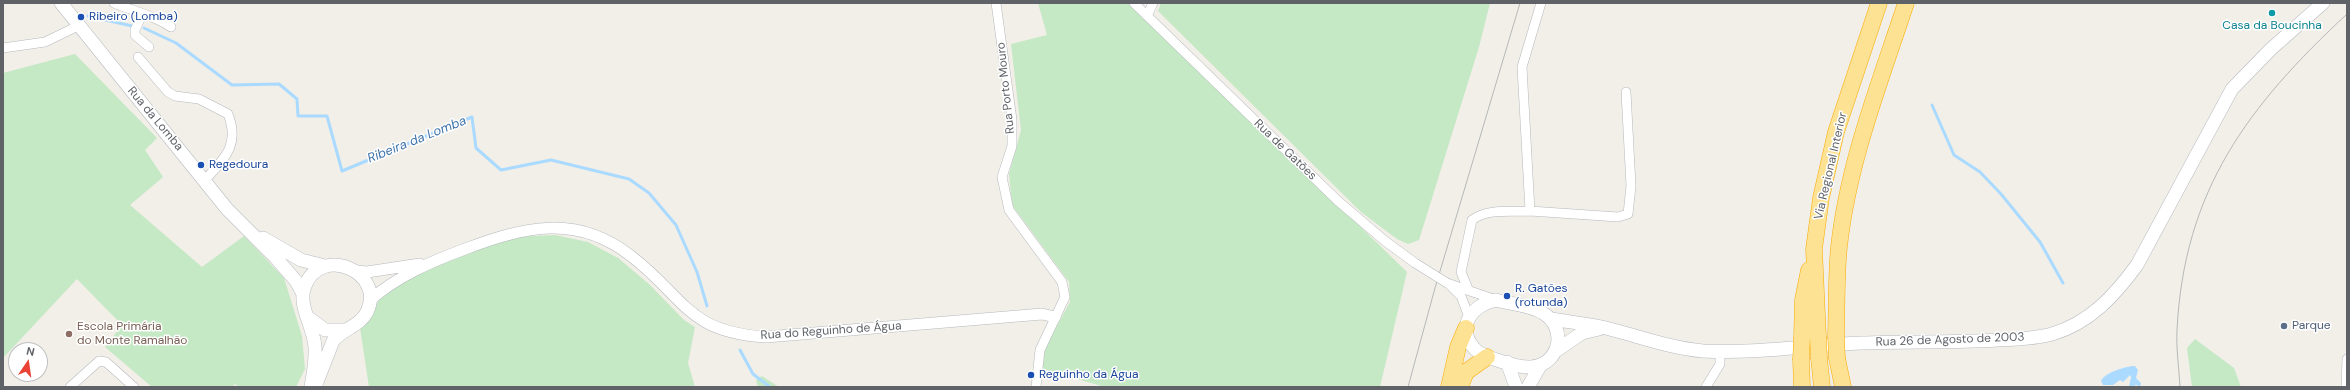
<!DOCTYPE html>
<html>
<head>
<meta charset="utf-8">
<style>
  body { margin:0 }
  #map { position:relative; width:2350px; height:390px; overflow:hidden; background:#f1efe8; font-family:"DM Sans",sans-serif }
  canvas { display:block }
  .frame { position:absolute; inset:0; border:4px solid #5f6368; pointer-events:none }
  .north { position:absolute; left:8px; top:342px; width:40px; height:40px; box-sizing:border-box; background:#fff; border:1px solid #bfc1c3; border-radius:50%; rotate:13deg; font-size:11px; font-weight:700; line-height:16px; text-align:center; color:#5f6368 }
  .north::after { content:''; display:block; margin:auto; width:14px; height:18px; background:#ea4335; clip-path:polygon(50% 0,100% 100%,50% 72%,0 100%) }
</style>
</head>
<body>
<div id="map">
<canvas width="2350" height="390"></canvas>
<div class="frame"></div>
<div class="north">N</div>
</div>
<script>
const g = document.querySelector('canvas').getContext('2d');
g.lineJoin = 'round';
function fill(path, color) {
  g.fillStyle = color;
  g.fill(path, 'evenodd');
}
function strokePath(path, color, width, dash) {
  g.strokeStyle = color;
  g.lineWidth = width;
  g.lineCap = dash ? 'butt' : 'round';
  g.setLineDash(dash || []);
  g.stroke(path);
}
function label(font, color, halo, rows, align = 'center') {
  g.font = font + ' "DM Sans",sans-serif';
  g.lineWidth = 3;
  g.setLineDash([]);
  g.textBaseline = 'middle';
  g.strokeStyle = halo;
  g.fillStyle = color;
  for (const [text, x, y, turn = 0] of rows) {
    g.save();
    g.translate(x, y);
    g.rotate((+turn || 0) * Math.PI / 180);
    g.textAlign = isNaN(turn) ? turn : align;
    if (halo) g.strokeText(text, 0, 0);
    g.fillText(text, 0, 0);
    g.restore();
  }
}
const green = new Path2D(`
  M1038,3H1130L1407,272L1380,387H1105L1042,369L1044,349L1070,302L1069,282L1012,205L1009,174L1021,130L1011,44L1047,35Z
  M1161,3H1490L1479,47L1419,240L1408,244L1397,239L1361,212L1158,11Z
  M75,54L157,138L145,150L163,177L130,205L202,267L244,236L284,278L302,336L305,369L296,387H239L235,384L232,387H152L105,347L122,325L77,279L3,358V73Z
  M555,235L588,242L618,258L649,284L684,320L695,327L688,363L695,387H369L360,328L366,323L383,293L409,277L511,237Z
  M2195,339L2234,368L2241,387H2192L2187,348Z
  M762,376L779,387H758L756,380Z`);
const water = new Path2D(`
  M2135,366L2138,370L2136,378L2141,383L2140,387L2137,385L2129,387L2131,377L2130,375L2123,382L2120,380L2113,385H2103L2101,381C2104,373 2126,366 2135,366Z`);
const stream = new Path2D(`
  M88,16L132,26
  M144,28L176,43L232,85L279,84L297,99L298,116H327L342,171L472,117L476,148L501,170L551,160L629,179L649,193L676,225L697,272L707,306
  M1932,105L1954,155L1980,172L2001,194L2040,242L2063,283
  M740,350L753,374L770,387`);
const minor = new Path2D(`
  M114,3C133,11 153,15 171,27
  M996,3L1012,120V146L1002,177L1009,210L1062,282L1065,297L1040,350L1036,387
  M1134,3L1338,201L1385,241L1415,263
  M142,15L135,30V35L149,47
  M1147,16L1153,3
  M3,48L45,42L78,26
  M138,57L168,92L175,96L199,99L228,114C240,145 225,158 205,180
  M1530,211L1618,217L1628,214L1631,186L1626,92
  M1447,283L1496,300
  M1450,285L1461,296L1469,317
  M1468,289L1461,272L1472,220C1488,208 1511,212 1530,211L1522,67L1541,3
  M70,387L99,361L106,362L134,387
  M1706,387L1720,364V350
  M2346,387L2347,359`);
const tertiary = new Path2D(`
  M356,271L367,272L420,264
  M370,300C398,276 430,262 465,249C524,227 576,213 631,256C686,298 686,332 766,337L1042,314L1055,317`);
const secondary = new Path2D(`
  M61,3L227,209L276,258L296,281L303,294
  M263,238L301,260L325,266
  M1496,300C1510,304 1531,305 1543,313C1568,328 1560,365 1531,367C1519,368 1481,357 1474,348C1455,327 1473,304 1496,300Z
  M309,318L325,330H345
  M1551,319C1569,322 1588,324 1606,328C1638,336 1670,348 1703,351C1754,354 1810,345 1861,343C1906,341 1952,343 1997,340C2015,339 2035,339 2052,334C2090,323 2115,295 2137,265L2232,89L2271,49L2323,3
  M1557,350L1582,333L1599,329
  M1507,362L1516,387
  M311,387C313,374 316,361 315,347C314,327 297,305 305,286C321,244 386,272 367,312C359,327 343,328 333,341L315,387
  M1528,387L1540,366`);
const motorway = new Path2D(`
  M1836,336C1837,306 1836,276 1839,247C1848,163 1880,82 1906,3
  M1802,337L1803,300L1809,270
  M1818,337L1814,249L1821,198L1836,132L1879,3
  M1819,358L1822,387
  M1837,358L1843,387
  M1801,360L1802,387
  M1449,387L1458,347L1466,328
  M1460,387L1466,372L1487,357`);
const tram = new Path2D(`
  M1408,387L1435,288L1520,3
  M2180,387C2179,368 2176,348 2177,330C2184,190 2248,106 2347,14`);
const minorBridge = new Path2D(`
  M1415,263L1447,283`);
const motorwayBridge = new Path2D(`
  M1836,336L1837,358
  M1818,337L1819,358
  M1801,360L1802,337`);
const markers = [
  [2272,13,4,"#0f9aa8"],
  [81,17,4,"#1a4fb4"],
  [201,165,4,"#1a4fb4"],
  [1507,296,4,"#1a4fb4"],
  [2284,326,4,"#5c6f8a"],
  [69,334,4,"#8d6e63"],
  [1031,375,4,"#1a4fb4"]
];
const transitNames = [
  ["Ribeiro (Lomba)",89,17],
  ["Regedoura",209,165],
  ["R. Gatões",1515,289],
  ["(rotunda)",1515,303],
  ["Reguinho da Água",1039,375]
];
const cultureNames = [
  ["Casa da Boucinha",2272,26]
];
const streetNames = [
  ["Rua Porto Mouro",1006,88,-96],
  ["Rua da Lomba",155,119,50],
  ["Rua de Gatões",1285,150,44],
  ["Via Regional Interior",1831,166,-77],
  ["Rua do Reguinho de Água",831,331,-4],
  ["Rua 26 de Agosto de 2003",1950,340,-2]
];
const serviceNames = [
  ["Parque",2292,326]
];
const educationNames = [
  ["Escola Primária",77,327],
  ["do Monte Ramalhão",77,341]
];
const waterNames = [
  ["Ribeira da Lomba",417,140,-22]
];
fill(green, '#c5e8c5');
fill(water, '#aadaff');
strokePath(stream, '#aadaff', 3);
strokePath(minor, '#b5b8bc', 10);
strokePath(tertiary, '#b5b8bc', 12);
strokePath(secondary, '#b6babf', 14);
strokePath(motorway, '#f9ab00', 17);
strokePath(minor, '#fff', 9);
strokePath(tertiary, '#fff', 11);
strokePath(secondary, '#fff', 13);
strokePath(motorway, '#fde293', 16);
strokePath(tram, '#b6b7b8', 1);
strokePath(minorBridge, '#b5b8bc', 10, []);
strokePath(motorwayBridge, '#f9ab00', 17, []);
strokePath(minorBridge, '#fff', 9);
strokePath(motorwayBridge, '#fde293', 16);
for (const [x, y, r, color] of markers) {
  const dot = new Path2D();
  dot.arc(x, y, r, 0, 2 * Math.PI);
  g.fillStyle = color;
  g.fill(dot);
  strokePath(dot, '#fff', 1.5);
}
label('12px', '#164399', '#fff', transitNames, 'left');
label('12px', '#0d838f', '#fff', cultureNames);
label('12px', '#5f6368', '#fff', streetNames);
label('12px', '#4e5e75', '#fff', serviceNames, 'left');
label('12px', '#785e54', '#fff', educationNames, 'left');
label('italic 13px', '#4174aa', '#fff', waterNames);
</script>
</body>
</html>
